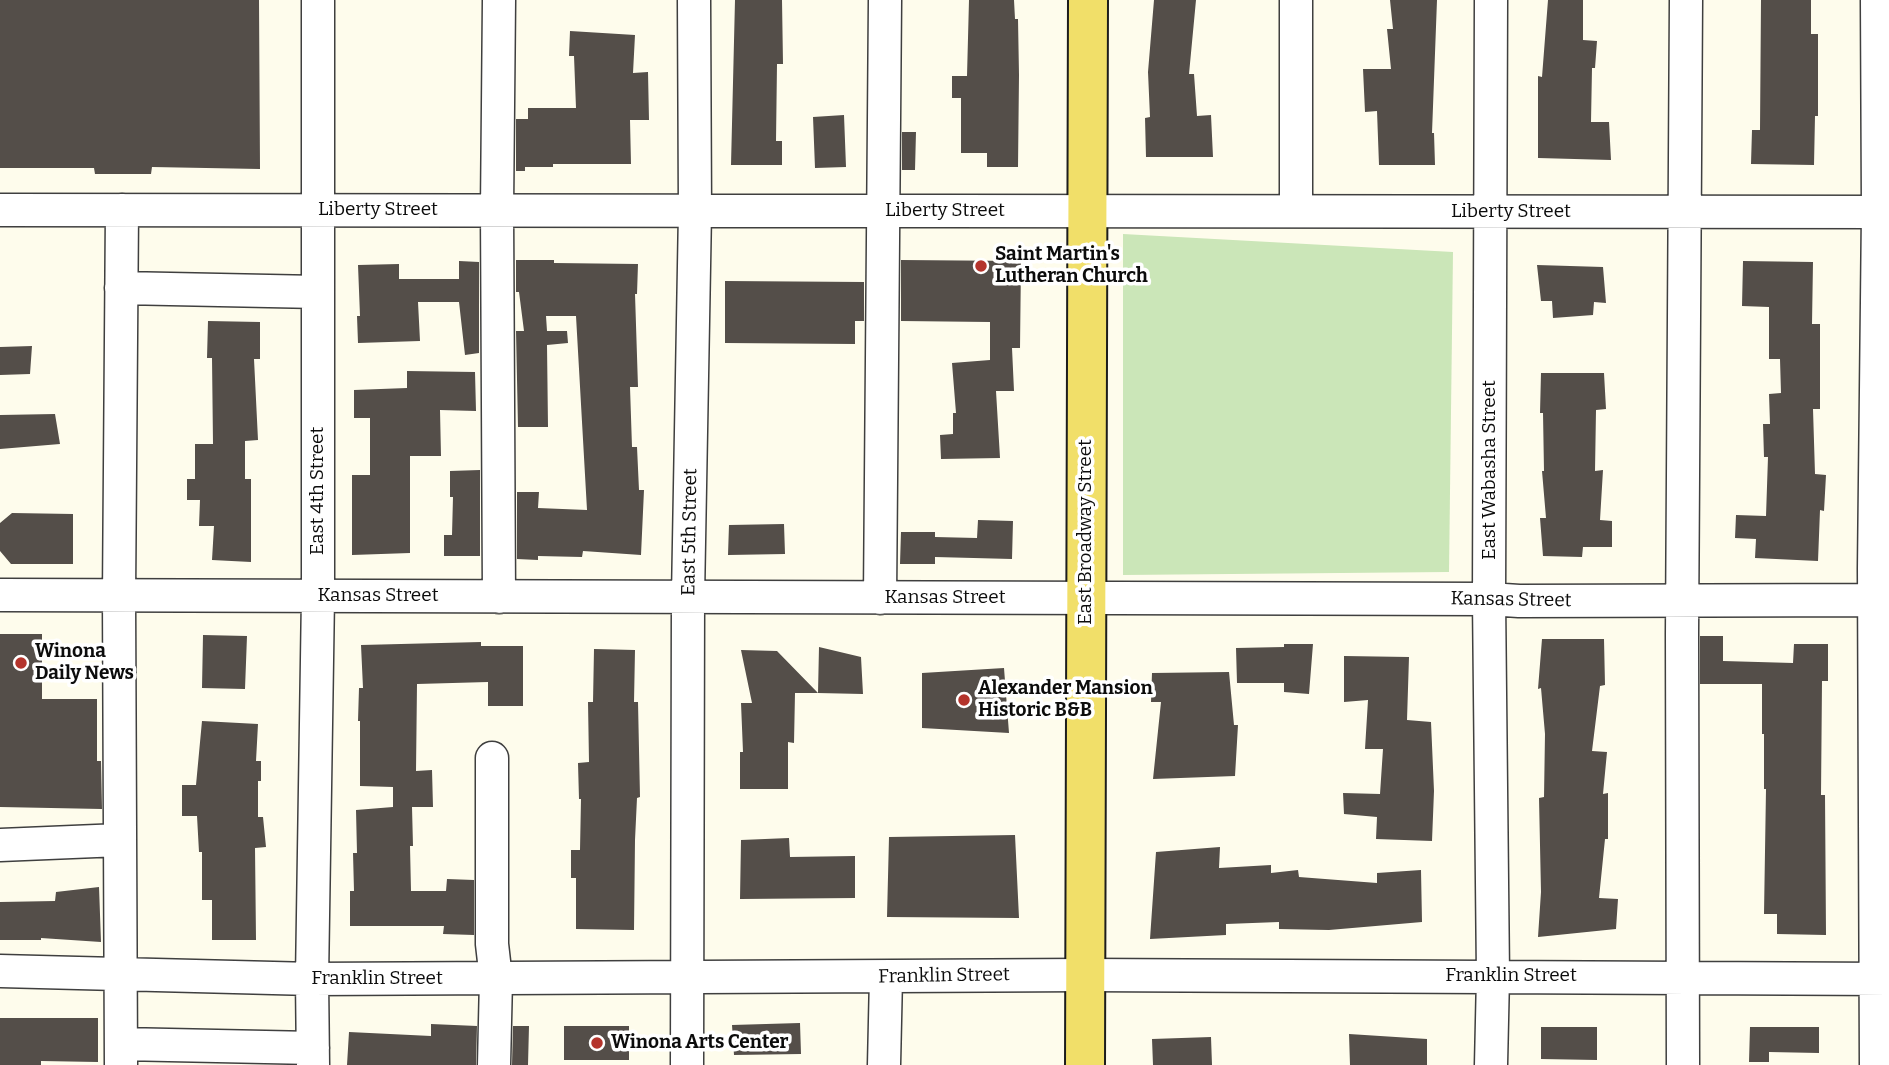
<!DOCTYPE html>
<html>
<head>
<meta charset="utf-8">
<style>
  body { margin:0 }
  canvas { display:block; background:#fefcec }
</style>
</head>
<body>
<canvas width="1889" height="1065"></canvas>
<script>
const g = document.querySelector('canvas').getContext('2d');
g.lineJoin = 'round';
function fill(path, color) {
  g.fillStyle = color;
  g.fill(path, 'evenodd');
}
function strokePath(path, color, width, dash) {
  g.strokeStyle = color;
  g.lineWidth = width;
  g.lineCap = dash ? 'butt' : 'round';
  g.setLineDash(dash || []);
  g.stroke(path);
}
function label(font, color, halo, rows, align = 'center') {
  g.font = font + ' Bitter,serif';
  g.lineWidth = 7;
  g.setLineDash([]);
  g.textBaseline = 'middle';
  g.strokeStyle = halo;
  g.fillStyle = color;
  for (const [text, x, y, turn = 0] of rows) {
    g.save();
    g.translate(x, y);
    g.rotate((+turn || 0) * Math.PI / 180);
    g.textAlign = isNaN(turn) ? turn : align;
    if (halo) g.strokeText(text, 0, 0);
    g.fillText(text, 0, 0);
    g.restore();
  }
}
const green = new Path2D(`
  M1123,234L1453,252L1449,572L1123,575Z`);
const building = new Path2D(`
  M0,0H259L260,169L152,167L151,174H95L94,168H0Z
  M735,0H782L783,64H777L776,141H782V165H731Z
  M969,0H1014L1015,19H1018L1019,75L1018,167H987V153H961V98H952V76H967Z
  M1154,0H1196L1189,74H1194L1197,116L1211,115L1213,157H1146L1145,118L1150,117L1148,72Z
  M1390,0H1437L1432,133H1434L1435,165H1379L1377,111L1365,112L1363,69H1391L1387,29H1393Z
  M1548,0H1583V40L1597,41L1595,68H1592L1591,122H1609L1611,160L1538,158V76L1542,77Z
  M1761,0H1811V34H1818V116H1815L1814,165L1751,164L1752,130H1760Z
  M570,31L635,35L633,73L648,72L649,120H630L631,164H553V167H525V171H516V119H528V108H576L574,56H569Z
  M844,115L846,167L815,168L813,117Z
  M902,132H916L915,170H902Z
  M516,260H554V263L638,264L637,294H635L638,387H630L632,447H637L639,490H644L641,555L583,551L582,557L538,556V560L517,559V492H539L538,508L587,510L576,316H546L547,331H567L568,343L547,345L548,427H518L516,331H524L519,292H516Z
  M901,260L1021,261L1020,348H1012L1014,391H996L1000,458L941,459L940,435L953,434V413H956L952,363L990,360V322L901,321Z
  M459,261L479,262V353L465,355L459,302H418L420,341L358,343L357,316H360L358,265L399,264V279H459Z
  M1743,261L1813,262L1812,324H1820V409H1813L1815,474L1826,475L1824,511L1820,510L1818,561L1755,558L1756,539L1735,538L1736,515L1766,516L1768,457H1764L1763,424H1770L1769,394L1781,393L1780,359H1769V307L1742,306Z
  M1537,265L1603,267L1606,303L1594,302L1593,315L1553,318L1552,301H1541Z
  M725,281L864,282V321H855V344L725,343Z
  M208,321L260,322V359H254L258,440L245,441V479H251V562L212,560L214,526H199L200,500H187V479H195V444H213L212,358H207Z
  M32,346L30,374L0,375V347Z
  M407,371L475,372L476,411L440,410L441,456H410V553L352,555V475H370V418H354V390L407,388Z
  M1541,373H1604L1606,409L1596,410L1595,471L1603,470L1600,520L1612,521V547H1583L1582,557L1543,556L1540,518H1546L1542,471H1544L1543,413H1540Z
  M55,414L60,444L0,449V415Z
  M480,470V556H444V535H452L453,497H450V471Z
  M12,513L73,514V564H11L0,551V523Z
  M978,520L1013,521L1012,559L935,557V564H900L901,532H935V537L977,538Z
  M784,524L785,554L728,555L729,525Z
  M0,634H42V699H97V761H101L102,809L0,807Z
  M203,635L247,636L245,689L202,688Z
  M1700,636H1723V661L1793,663L1794,644H1828V681H1822L1821,795H1825L1826,935L1777,934V914H1764L1766,789H1764V734H1762V684H1700Z
  M1542,639H1604L1605,685L1600,686L1592,751L1607,752L1603,794L1608,793V839H1605L1599,898L1618,899L1616,929L1538,937L1541,892L1539,798L1544,797L1545,734L1541,688L1538,689Z
  M481,642V646H523V706H488V682L417,684L416,771L432,770L433,807H412L413,846H410L411,891H446L447,879L474,880V935L443,934L444,926H350V891H354L353,853H357L356,810L393,807V787L360,786V721H358L359,688H363L361,645Z
  M1284,644H1313L1309,694L1284,692V683H1237L1236,648L1284,647Z
  M819,647L861,657L863,694L818,693Z
  M594,649L635,650L634,702H638L640,797L637,798L635,840L634,930L576,929V878H571V850H580L581,799H579L578,763L589,762L588,702H593Z
  M741,650L777,651L818,693H795L794,743L788,742V789H740V752H743L741,703H752Z
  M1344,656L1409,657L1407,720L1431,722L1434,791L1432,841L1376,839L1377,817L1344,814L1343,793L1380,794L1383,749H1365L1368,700L1344,702Z
  M1004,668L1009,733L922,728V673Z
  M1229,672L1234,725H1238L1235,776L1153,779L1161,702H1151L1152,673Z
  M202,721L258,724L256,761H261V781H258V817H263L266,847L255,848L256,940H212V900H202V852H199L197,816H182V785H196Z
  M1015,835L1019,918L887,917L889,837Z
  M789,838L790,857L855,856V898L740,899L741,840Z
  M1220,847L1219,868L1271,865V873L1298,870L1299,877L1377,883V873L1421,870L1422,922L1329,930L1279,929V922L1226,924V935L1150,939L1156,852Z
  M99,887L101,942L41,938V940H0V902L55,901L56,892Z
  M0,1018H98V1062L41,1061V1065H0Z
  M800,1023L801,1054L734,1055L732,1025Z
  M431,1024L477,1026L476,1065H347L349,1032L431,1036Z
  M513,1026H529L528,1065H512Z
  M564,1026H629V1060H564Z
  M1541,1027H1597V1060L1541,1059Z
  M1750,1027H1819V1053L1769,1052V1062H1749Z
  M1349,1034L1427,1039V1065H1350Z
  M1211,1037L1212,1065H1153L1152,1039Z`);
const minor = new Path2D(`
  M0,210L1889,212
  M1296,211V0
  M121,288L318,292
  M0,595L1489,599L1519,601L1889,600
  M499,597L497,210L499,0
  M880,598L885,0
  M492,758V944L496,979L494,1065
  M0,845L120,840
  M0,971L312,979L1086,975L1889,979
  M121,1044L313,1048
  M121,1065L119,596L122,210
  M313,1065L312,979L318,596V0
  M687,1065L688,597L695,211L694,0
  M884,1065L886,977
  M1491,1065L1493,976L1489,599L1491,0
  M1683,1065L1682,634L1686,0
  M1876,1065L1874,568L1878,212L1877,0`);
const major = new Path2D(`
  M1085,1065L1088,0`);
const markers = [
  [981,266,7,"#b4342c"],
  [21,663,7,"#b4342c"],
  [964,700,7,"#b4342c"],
  [597,1043,7,"#b4342c"]
];
const streetNames = [
  ["Liberty Street",378,210],
  ["Liberty Street",945,211],
  ["Liberty Street",1511,212],
  ["East Wabasha Street",1490,470,-90],
  ["East 4th Street",318,491,-90],
  ["East 5th Street",690,532,-89],
  ["East Broadway Street",1086,532,-90],
  ["Kansas Street",378,596],
  ["Kansas Street",945,598],
  ["Kansas Street",1511,600,1],
  ["Franklin Street",944,976,-1],
  ["Franklin Street",1511,976],
  ["Franklin Street",377,979]
];
const poiNames = [
  ["Saint Martin's",995,255],
  ["Lutheran Church",995,277],
  ["Winona",35,652],
  ["Daily News",35,674],
  ["Alexander Mansion",978,689],
  ["Historic B&B",978,711],
  ["Winona Arts Center",611,1043]
];
fill(green, '#cbe6b8');
fill(building, '#544e49');
strokePath(minor, '#3f3f3f', 35);
strokePath(major, '#1d1d1d', 42);
strokePath(minor, '#fff', 32);
strokePath(major, '#f1df69', 38);
for (const [x, y, r, color] of markers) {
  const dot = new Path2D();
  dot.arc(x, y, r, 0, 2 * Math.PI);
  g.fillStyle = color;
  g.fill(dot);
  strokePath(dot, '#fff', 2.5);
}
label('19px', '#0c0c0c', '#fff', streetNames);
label('bold 19px', '#0c0c0c', '#fff', poiNames, 'left');
</script>
</body>
</html>
